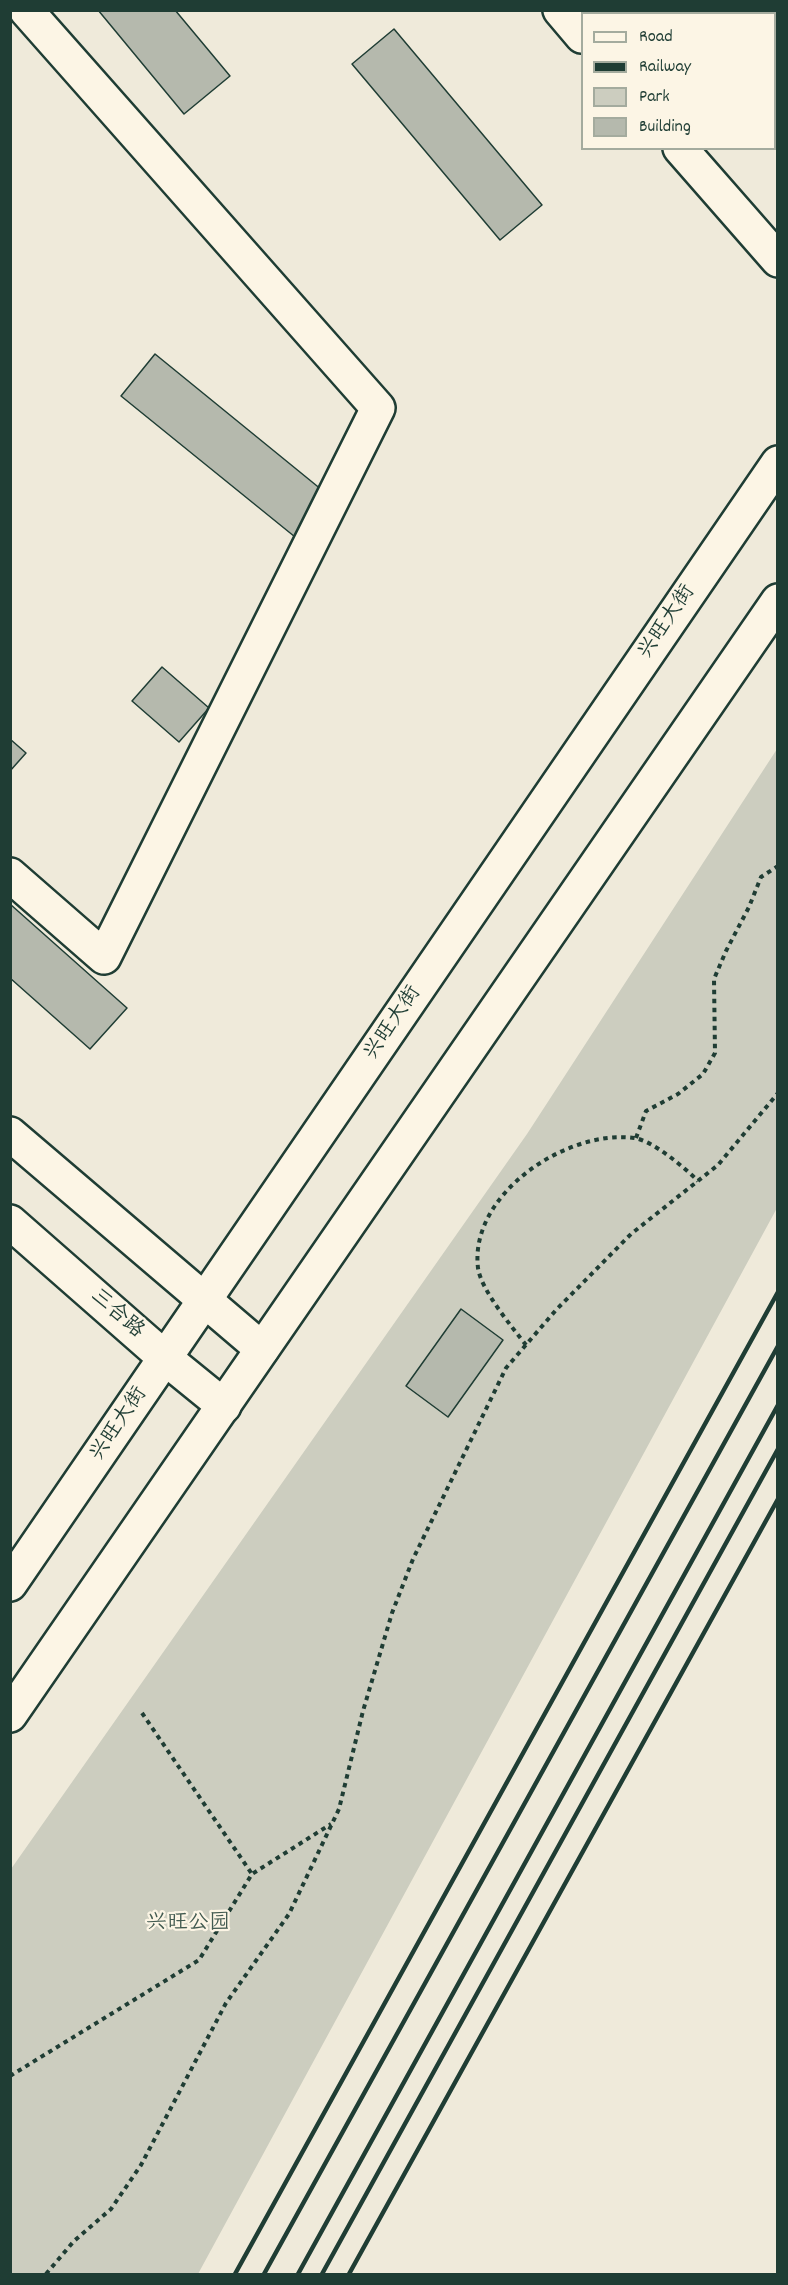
<!DOCTYPE html>
<html>
<head>
<meta charset="utf-8">
<style>
  body { margin:0 }
  #map { position:relative; width:788px; height:2285px; overflow:hidden; background:#efeada; font-family:Dekko,sans-serif }
  canvas { display:block }
  .frame { position:absolute; inset:0; border:12px solid #1f3d34; pointer-events:none }
  .legend { position:absolute; left:581px; top:12px; width:195px; height:138px; box-sizing:border-box; background:#fcf5e5; border:2px solid #a4ab9e; margin:0; padding:8px 10px; list-style:none; font-size:18px; color:#1f3d34 }
  .legend li { display:flex; align-items:center; gap:12px; height:30px }
  .legend b { width:30px; border:2px solid #a4ab9e }
</style>
</head>
<body>
<div id="map">
<canvas width="788" height="2285"></canvas>
<div class="frame"></div>
<ul class="legend">
<li><b style="height:8px;background:#fcf5e5"></b>Road</li>
<li><b style="height:8px;background:#1f3d34"></b>Railway</li>
<li><b style="height:16px;background:#cccdbf"></b>Park</li>
<li><b style="height:16px;background:#b5b9ad"></b>Building</li>
</ul>
</div>
<script>
const g = document.querySelector('canvas').getContext('2d');
g.lineJoin = 'round';
function fill(path, color) {
  g.fillStyle = color;
  g.fill(path, 'evenodd');
}
function strokePath(path, color, width, dash) {
  g.strokeStyle = color;
  g.lineWidth = width;
  g.lineCap = dash ? 'butt' : 'round';
  g.setLineDash(dash || []);
  g.stroke(path);
}
function label(font, color, halo, rows, align = 'center') {
  g.font = font + ' Dekko,"LXGW WenKai TC",sans-serif';
  g.lineWidth = 4.5;
  g.setLineDash([]);
  g.textBaseline = 'middle';
  g.strokeStyle = halo;
  g.fillStyle = color;
  for (const [text, x, y, turn = 0] of rows) {
    g.save();
    g.translate(x, y);
    g.rotate((+turn || 0) * Math.PI / 180);
    g.textAlign = isNaN(turn) ? turn : align;
    if (halo) g.strokeText(text, 0, 0);
    g.fillText(text, 0, 0);
    g.restore();
  }
}
const green = new Path2D(`
  M777,749V1208L198,2274H11V1869L527,1134Z`);
const building = new Path2D(`
  M98,10H175L230,76L184,114Z
  M394,29L542,205L500,240L352,64Z
  M155,354L333,499L300,541L121,396Z
  M162,667L209,708L179,742L132,701Z
  M10,739L26,753L10,771Z
  M10,904L127,1008L90,1049L10,978Z
  M461,1309L503,1340L448,1417L406,1386Z`);
const path = new Path2D(`
  M636,1138L646,1111L678,1094L703,1074L715,1053L714,979L726,951L749,907L761,877L778,866
  M526,1345C512,1327 481,1290 478,1268C469,1194 567,1129 634,1138C652,1140 685,1168 698,1181
  M142,1713L252,1874
  M10,2076L199,1960L252,1874L331,1824
  M46,2274L74,2241L111,2209L141,2165L226,2003L289,1914L339,1809L363,1711L392,1613L413,1559L506,1368L556,1310L631,1234L718,1165L778,1093`);
const minor = new Path2D(`
  M560,10L582,36
  M680,148L778,260
  M10,875L104,957L378,408L26,10
  M10,1134L262,1349
  M10,1222L165,1358L224,1406`);
const major = new Path2D(`
  M10,1584L778,463
  M10,1715L778,601`);
const rail = new Path2D(`
  M235,2274L778,1292
  M264,2274L778,1346
  M298,2274L778,1405
  M322,2274L778,1449
  M349,2274L778,1499`);
const streetNames = [
  ["兴旺大街",668,623,-56],
  ["兴旺大街",394,1024,-56],
  ["三合路",116,1315,41],
  ["兴旺大街",120,1425,-56]
];
const parkNames = [
  ["兴旺公园",188,1925]
];
fill(green, '#cccdbf');
fill(building, '#b5b9ad');
strokePath(building, '#1f3d34', 1.5);
strokePath(minor, '#1f3d34', 38);
strokePath(major, '#1f3d34', 38);
strokePath(path, '#1f3d34', 4, [4.5, 4.5]);
strokePath(minor, '#fcf5e5', 33);
strokePath(major, '#fcf5e5', 33);
strokePath(rail, '#1f3d34', 4.5);
label('21px', '#1f3d34', '#fcf5e5', streetNames);
label('21px', '#425a50', '#fcf5e5', parkNames);
</script>
</body>
</html>
